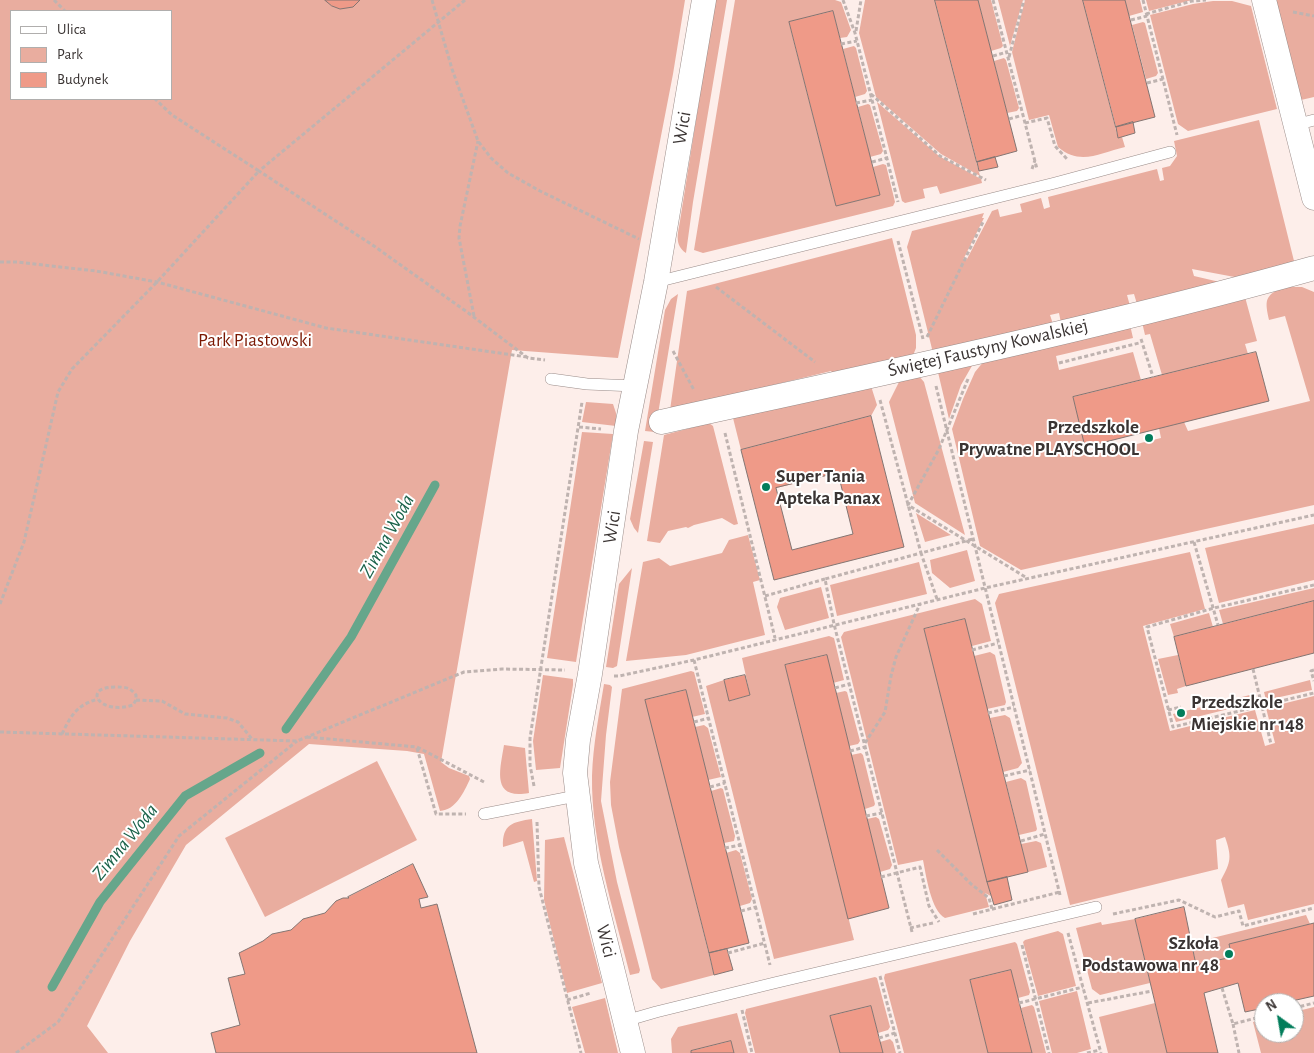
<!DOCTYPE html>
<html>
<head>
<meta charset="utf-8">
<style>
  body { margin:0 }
  #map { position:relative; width:1314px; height:1053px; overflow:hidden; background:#fdeeea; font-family:"Alegreya Sans",sans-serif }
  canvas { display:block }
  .legend { position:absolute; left:10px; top:10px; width:162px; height:90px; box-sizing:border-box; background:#fff; border:1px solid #b0aead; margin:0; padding:6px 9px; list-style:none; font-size:15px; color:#3a3433 }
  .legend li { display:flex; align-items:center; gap:10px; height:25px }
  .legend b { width:25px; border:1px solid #b0aead }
  .north { position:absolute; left:1254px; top:993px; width:50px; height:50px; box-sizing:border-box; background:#fff; border:1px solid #b0aead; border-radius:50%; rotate:328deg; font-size:14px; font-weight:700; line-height:20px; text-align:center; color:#3a3433 }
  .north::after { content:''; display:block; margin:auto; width:18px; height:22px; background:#027d5b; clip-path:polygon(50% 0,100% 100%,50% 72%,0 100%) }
</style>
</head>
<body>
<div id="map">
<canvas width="1314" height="1053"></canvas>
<ul class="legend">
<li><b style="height:6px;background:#fff"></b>Ulica</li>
<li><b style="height:14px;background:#e9ad9f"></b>Park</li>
<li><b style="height:14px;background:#ef9a88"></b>Budynek</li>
</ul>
<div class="north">N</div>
</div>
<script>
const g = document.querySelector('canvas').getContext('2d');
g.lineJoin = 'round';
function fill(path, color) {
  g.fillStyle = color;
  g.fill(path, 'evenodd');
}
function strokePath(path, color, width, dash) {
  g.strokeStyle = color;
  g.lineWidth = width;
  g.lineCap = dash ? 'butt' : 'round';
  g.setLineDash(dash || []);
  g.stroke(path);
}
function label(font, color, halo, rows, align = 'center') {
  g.font = font + ' "Alegreya Sans",sans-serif';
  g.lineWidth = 4;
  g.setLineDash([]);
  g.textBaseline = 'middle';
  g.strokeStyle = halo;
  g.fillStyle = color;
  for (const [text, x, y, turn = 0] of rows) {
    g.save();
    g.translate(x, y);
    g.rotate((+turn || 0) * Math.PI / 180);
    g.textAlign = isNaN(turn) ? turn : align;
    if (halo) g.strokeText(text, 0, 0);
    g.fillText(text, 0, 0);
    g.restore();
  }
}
const green = new Path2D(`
  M0,0H685L673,74L618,358L512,350L441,762L449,768L469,776L470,779C464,792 456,810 440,811L424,754L407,751L309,744L186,845L130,941L87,1026L108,1053H0ZM11,11H171V99H11Z
  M715,0H727L693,202L686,253C674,245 678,233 680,221Z
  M735,0H835L841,2L851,30L847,37L840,38L833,11L789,23L836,206L880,195L873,167L883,164L886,165L895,202L893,206L703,253L694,250Z
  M865,0H935L980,176L941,154L876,97L859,33Z
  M978,0H991L1003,46L1001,48L991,51Z
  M998,0H1023L1010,46Z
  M1025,0H1083L1118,138L1122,137L1125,147C1100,153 1080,166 1058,147L1049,115L1029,120L1012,52Z
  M1125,0H1140L1143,12L1129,16Z
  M1146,0H1192L1149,11Z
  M1273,0H1314V97L1301,100Z
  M1213,1H1232L1251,6L1277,109L1188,131L1178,124L1150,15L1193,4Z
  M1143,22L1145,23L1158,73L1156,76L1146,79L1132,25Z
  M854,46L856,48L867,91L865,94L855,97L843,49Z
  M1004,58L1006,60L1019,108L1017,111L1007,113L994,61Z
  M877,102L939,156L981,179L982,183L940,194L937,186L923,189L925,198L905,203L902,201Z
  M868,104L870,105L883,151L881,154L870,157L858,107Z
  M1259,120L1295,265L1240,278L1192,269L1194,276L1224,283L1137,304L1134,294L1127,295L1130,306L1061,323L1059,313L1050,315L1053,324L933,353L907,247L912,231L984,213L982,218H984L963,260L967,259L992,211L998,209L1000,217L1022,212L1020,204L1041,198L1044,209L1050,207L1048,197L1157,169L1160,181L1164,180L1162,168L1170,166L1177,156L1174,141Z
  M892,238L916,335V348L912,358L839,380L831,371L670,410L687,291Z
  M1283,287H1302L1314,292V505L1021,570L980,546L952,429L963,399L975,372L984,361L1130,325L1133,338L1056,356L1059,370L1133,352L1141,380L1073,397L1088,456L1161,438L1159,428L1184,422L1188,431L1310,401L1285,316L1269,320C1265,301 1264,296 1283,287Z
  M678,294L655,432L645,431L665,310L671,299Z
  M1245,297L1257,341L1245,344L1248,354L1162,375L1150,334L1145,335L1142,322Z
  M977,357L961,385L949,419L937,368Z
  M918,375L924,382L965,535L915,503L889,402L902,376Z
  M871,386L877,405L871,416L741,450L733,418Z
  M586,402L613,404L616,413V426L582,422Z
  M709,423L713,426L738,524L734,525L722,518L694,525L688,528L686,527L668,531L660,543L647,541L664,435Z
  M582,432L613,434L576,662L547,658Z
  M644,441L653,442L638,533L634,528L630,519Z
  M916,513L951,535L925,542Z
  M1314,524V580L1219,603L1205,548Z
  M748,535L760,580L753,582L765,635L686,655L626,661L643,562L659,558L670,566L722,553L729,540Z
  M967,550L975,581L950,588L932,573L930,560Z
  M1190,552L1205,609L1143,626L1170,731L1255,710L1265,746L1275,743L1266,708L1314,696V904L1248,920L1244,904L1228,908L1221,880C1231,862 1232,857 1225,837L1216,840L1218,869L1070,905L995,603L999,594Z
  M919,562L927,594L837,616L830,585Z
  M632,568L617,666L613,668L606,667L619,584Z
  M821,587L829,618L785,630L777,607L780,598Z
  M1314,588V601L1223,624L1219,610Z
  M975,599L982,604L991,641L972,646L964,619L924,629L991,896L985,893L989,907L945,918C931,911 926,875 923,860L898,865L841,637L844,632Z
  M1209,613L1213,627L1174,637L1170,624Z
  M829,636L834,638L844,680L833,683L826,655L785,665L854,940L774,959L706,686L724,680L730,701L750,695L742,658Z
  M990,652L995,655L1006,702L1005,705L987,709L974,656Z
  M1178,655L1186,686L1177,689L1178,693L1168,695L1158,659Z
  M691,671L694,672L705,714L692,717L686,690L646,700L714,975L661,989L652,979L619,847L611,805L610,782L622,689Z
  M543,675L573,679V685L560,768L536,770L533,741Z
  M1310,680L1312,690L1266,700L1264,692Z
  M604,684L610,685L612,687L606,735L601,801L617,882L640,970L639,973L630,975C614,910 591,843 592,776C593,745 599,715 604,684Z
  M845,691L847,692L860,741L858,744L849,746L836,693Z
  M1254,694L1257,702L1176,722L1173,714Z
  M1005,715L1010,718L1022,763L1018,768L1003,772L990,718Z
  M704,725L708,728L721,777L708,780L695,727Z
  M504,745L525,748L529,793C491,800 500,770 504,745Z
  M861,753L863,755L875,804L874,806L865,809L851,755Z
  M377,761L417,840L265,917L225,838Z
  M1021,778L1026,781L1037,829L1036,831L1019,835L1006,782Z
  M721,788L723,789L735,836L734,841L724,843L711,791Z
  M876,817L879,819L892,865L890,869L880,872L867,819Z
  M532,819L537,881L534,882L523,841L503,847C502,824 513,822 532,819Z
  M564,837L602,983L567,993L544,900L545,840Z
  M1036,841L1041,843L1047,867L1028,872L1021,844Z
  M736,850L740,853L752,899L750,903L740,906L726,853Z
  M1306,915L1310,924L1229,944L1232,957L1196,965L1192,943Z
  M1135,919L1150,983L1100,995L1092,989L1076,928L1101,922L1102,925Z
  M1058,931L1063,934L1076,986L1038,996L1023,942L1025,940Z
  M1015,942L1017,944L1030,992L1029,995L1018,998L1011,970L970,980L988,1053H904L884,978L885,974Z
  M875,977L877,978L890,1027L888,1030L878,1033L871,1006L831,1016L840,1053H755L745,1013L746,1009Z
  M1077,991L1091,1049L1077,1053H1052L1039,1001Z
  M605,998L618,1053H585L572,1007Z
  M1155,1003L1167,1053H1108L1099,1017Z
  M1032,1005L1034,1007L1046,1053H1032L1021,1008Z
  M1314,1007V1053H1261L1253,1022L1264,1019V1033H1294V1012Z
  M737,1013L748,1053H734L731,1041L691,1051V1053H672L671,1039L678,1027Z
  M890,1039L893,1042L896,1053H883L880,1042Z`);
const stream = new Path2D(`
  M286,729L351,637L435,485
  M52,987L100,902L185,796L260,753`);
const building = new Path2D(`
  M325,0H360L353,7L340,9L332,6Z
  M935,0H978L1017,151L977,162Z
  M1083,0H1125L1155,117L1116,127Z
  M833,11L880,195L836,206L789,22Z
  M1133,122L1135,133L1118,138L1116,127Z
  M995,157L998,167L979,171L977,162Z
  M1256,352L1269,401L1085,447L1073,397Z
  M871,416L904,547L774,580L741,450ZM838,473L853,534L792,550L776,488Z
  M1314,601V653L1186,686L1174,637Z
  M965,619L1028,872L987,882L924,629Z
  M827,655L889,908L848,919L785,665Z
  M745,675L750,695L729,701L724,680Z
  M686,690L749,943L709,953L645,700Z
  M413,864L428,897L419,899L421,908L437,904L477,1053H216L211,1033L240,1025L228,978L245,974L239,953L263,941L272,934L291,930L303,919L325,913L336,901L343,898H349L348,897Z
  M1007,877L1012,900L994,905L987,882Z
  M1184,907L1196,965L1232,957L1229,944L1314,923V996L1283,1003H1264V1008L1245,1012L1238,983L1204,993L1218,1053H1167L1135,919Z
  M727,949L733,970L714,975L709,953Z
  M1011,970L1032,1053H988L970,980Z
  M871,1006L883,1053H840L830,1016Z
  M731,1041L734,1053H691V1051Z`);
const path = new Path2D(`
  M54,0L65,11
  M432,0L452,69L478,141L491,158L508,173L540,191L639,239
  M465,0L259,171L374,246L467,312L528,358L545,360
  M843,0L855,33L898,202
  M993,0L1037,169
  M1143,0L1177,135
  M1293,12L1314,16
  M1146,14L1192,1L1206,0
  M1131,20L1147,16
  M856,31L861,0
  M841,44L857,41
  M993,56L1007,52
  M1009,57L1024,0
  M1147,83L1163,79
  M871,94L940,156L986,180
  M856,103L872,100
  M1009,119L1023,115
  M1025,123L1047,118L1055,146L1067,159
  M872,162L887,158
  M1032,169L1035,160
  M898,241L923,339
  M0,262H17L96,271L157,282L326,328L527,357
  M716,287L815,362
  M474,316L459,238L460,226L478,141
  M927,337L983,222
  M1141,339L1153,377
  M673,351L694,390
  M1059,363L1139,343
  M968,379L939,449L908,505L1027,578
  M936,386L1060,895
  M880,400L921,553L825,579L834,624L912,932
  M579,427L601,429
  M725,433L775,638
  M1194,542L1218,625
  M1314,585L1214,608L1147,627L1173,727L1314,693
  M765,596L825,579
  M937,599L921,553L973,539
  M0,604L24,542L58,392L72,369L157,282L259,171L172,115L155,99
  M972,650L998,643
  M694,660L770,965
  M1253,669L1271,744
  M1314,670L1311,671L1314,681
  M614,676H619L694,660L985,588L1314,515
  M835,688L849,684
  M136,700L133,705C100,716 81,687 115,687C125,687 130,687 136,695V700L162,701L185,714L227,718L238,722L252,739
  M1168,710L1181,707
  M988,713L1014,707
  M694,722L709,718
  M0,732L297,741L464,672L502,669L565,670
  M62,734C71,715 77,705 98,699
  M307,737L417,747L484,782
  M865,743L885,712L891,676L896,657L920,604
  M417,748L436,814H466
  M850,751L865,747
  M1004,776L1030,770
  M534,786L530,765V738L582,402
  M710,787L725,783
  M866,816L882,813
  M537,822L539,887L581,1053
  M1021,841L1045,834
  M725,848L740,845
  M937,850L971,884L989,898L992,909
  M881,877L920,867L929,906L939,922
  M741,911L756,907
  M973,914L1060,892
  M1113,914L1179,900L1215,917L1239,911L1243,926L1314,908
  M910,928L933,923
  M1068,933L1101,1053
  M1022,945L1049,1053
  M728,953L765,943
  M880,976L900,1053
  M1222,988L1233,1024L1264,1016
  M567,1000L591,993
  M1019,1003L1083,987
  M1088,1003L1152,991
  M1294,1008L1314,1003
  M742,1010L752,1053
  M1233,1024L1239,1053
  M879,1038L895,1033
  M16,1053L58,1022L179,836L297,741
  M1087,1053L1100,1050`);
const service = new Path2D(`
  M1295,125L1314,120
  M656,282L1055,183L1170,152
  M551,379L587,384L635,386
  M484,814L576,796
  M625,1021L656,1012L774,983L1096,907`);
const minor = new Path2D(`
  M1264,0L1314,198
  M661,422C879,374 1099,328 1314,268
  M633,1053L586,863L575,773L578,740L590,674L626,431L656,282L704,0`);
const markers = [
  [1149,438,5,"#027d5b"],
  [766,487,5,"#027d5b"],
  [1181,713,5,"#027d5b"],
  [1229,954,5,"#027d5b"]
];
const streetNames = [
  ["Wici",682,128,-80],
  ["Świętej Faustyny Kowalskiej",988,348,-13],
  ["Wici",612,527,-81],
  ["Wici",606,941,76]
];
const parkNames = [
  ["Park Piastowski",255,340]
];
const poiNames = [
  ["Przedszkole",1139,427],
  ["Prywatne PLAYSCHOOL",1139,449],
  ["Super Tania",776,476,"left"],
  ["Apteka Panax",776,498,"left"],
  ["Przedszkole",1191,702,"left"],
  ["Miejskie nr 148",1191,724,"left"],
  ["Szkoła",1219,943],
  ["Podstawowa nr 48",1219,965]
];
const waterNames = [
  ["Zimna Woda",387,536,-61],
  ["Zimna Woda",125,842,-51]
];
fill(green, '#e9ad9f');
strokePath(stream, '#66a68b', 9);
fill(building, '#ef9a88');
strokePath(building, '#837572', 1);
strokePath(service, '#9a8c89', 12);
strokePath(minor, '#9a8c89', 25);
strokePath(path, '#bfb3b0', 3, [4, 2.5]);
strokePath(service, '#fff', 11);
strokePath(minor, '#fff', 24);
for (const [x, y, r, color] of markers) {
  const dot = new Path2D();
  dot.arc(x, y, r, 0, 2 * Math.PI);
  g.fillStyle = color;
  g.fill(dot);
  strokePath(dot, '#fff', 2);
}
label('19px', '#3a3433', '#fff', streetNames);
label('19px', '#7a1803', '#fff', parkNames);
label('bold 19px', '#3a3433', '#fff', poiNames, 'right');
label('italic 20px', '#1a624a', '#fff', waterNames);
</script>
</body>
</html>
